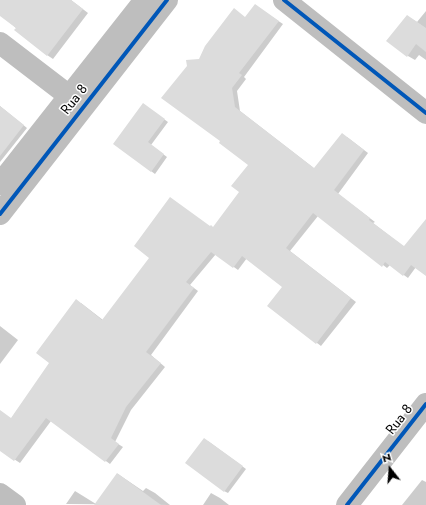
<!DOCTYPE html>
<html>
<head>
<meta charset="utf-8">
<style>
  body { margin:0 }
  #map { position:relative; width:426px; height:505px; overflow:hidden; background:#fff; font-family:Jost,sans-serif }
  canvas { display:block }
  .north { position:absolute; left:370px; top:449px; width:40px; height:40px; -webkit-text-stroke:3px #fff; paint-order:stroke; rotate:343deg; font-size:11px; font-weight:700; line-height:16px; text-align:center; color:#000 }
  .north::after { content:''; display:block; margin:auto; width:14px; height:18px; background:#000; clip-path:polygon(50% 0,100% 100%,50% 72%,0 100%) }
</style>
</head>
<body>
<div id="map">
<canvas width="426" height="505"></canvas>
<div class="north">N</div>
</div>
<script>
const g = document.querySelector('canvas').getContext('2d');
g.lineJoin = 'round';
function fill(path, color) {
  g.fillStyle = color;
  g.fill(path, 'evenodd');
}
function strokePath(path, color, width, dash) {
  g.strokeStyle = color;
  g.lineWidth = width;
  g.lineCap = dash ? 'butt' : 'round';
  g.setLineDash(dash || []);
  g.stroke(path);
}
function label(font, color, halo, rows, align = 'center') {
  g.font = font + ' Jost,sans-serif';
  g.lineWidth = 3;
  g.setLineDash([]);
  g.textBaseline = 'middle';
  g.strokeStyle = halo;
  g.fillStyle = color;
  for (const [text, x, y, turn = 0] of rows) {
    g.save();
    g.translate(x, y);
    g.rotate((+turn || 0) * Math.PI / 180);
    g.textAlign = isNaN(turn) ? turn : align;
    if (halo) g.strokeText(text, 0, 0);
    g.fillText(text, 0, 0);
    g.restore();
  }
}
const shadow = new Path2D(`
  M0,0H71L88,13L53,59L47,55L0,14Z
  M260,9L283,24L244,77L246,79L237,91L240,111L315,169L347,137L368,153L338,194L375,222L373,223L404,247L426,221V275L416,267L408,278L390,265L387,268L318,216L290,251L356,302L321,346L268,306L283,287L247,258L238,270L216,254L190,285L198,291L151,355L165,367L131,410L115,442L123,447L110,464L51,421L20,463L0,450V411L11,419L50,363L81,303L103,320L211,227L214,228L240,192L249,165L221,141L199,60L246,18Z
  M426,11V60L419,55L415,60L408,56L407,16L417,22Z
  M0,106L27,128L0,162Z
  M147,107L168,122L151,145L167,157L155,174L114,144Z
  M0,326L18,340L0,364Z
  M208,441L246,469L228,493L224,491Z
  M118,474L143,491L146,488L155,493L170,505L66,504L75,491L96,504Z
  M422,480L426,482V505H402Z
  M211,493L220,498L229,505H203Z`);
const building = new Path2D(`
  M0,0H71L83,9L47,56L14,30L16,28L0,16Z
  M255,4L279,21L239,73L242,75L232,88L235,107L314,168L342,133L364,150L334,190L370,218L369,220L404,246L426,219V276L411,265L403,276L385,262L382,267L313,213L286,248L351,298L316,344L267,306L282,287L242,256L233,268L211,252L186,282L194,288L146,352L161,363L126,407L111,438L119,444L105,462L46,418L14,461L0,451V410L11,418L49,363L36,353L76,299L102,320L149,258L134,246L170,197L210,226L211,225L213,227L239,192L231,186L248,165L219,143L220,141L161,98L187,66L186,60L199,59L205,46L234,8L245,17Z
  M407,15L426,28V52L416,44L407,57L386,41Z
  M143,103L165,119L148,142L164,154L151,172L113,144Z
  M0,106L24,125L0,156Z
  M204,438L243,466L224,492L185,463Z
  M117,473L161,505H94Z`);
const minor = new Path2D(`
  M284,0L426,113
  M0,43L81,105
  M0,184L145,0
  M0,214L167,0
  M0,494L15,505
  M347,505L426,404`);
const cycleway = new Path2D(`
  M284,0L426,113
  M0,214L167,0
  M347,505L426,404`);
const streetNames = [
  ["Rua 8",75,100,-52],
  ["Rua 8",400,420,-52]
];
fill(shadow, '#0003');
fill(building, '#dcdcdc');
strokePath(minor, '#bebebe', 22);
strokePath(cycleway, '#0057b8', 4);
label('14px', '#000', '#fff', streetNames);
</script>
</body>
</html>
